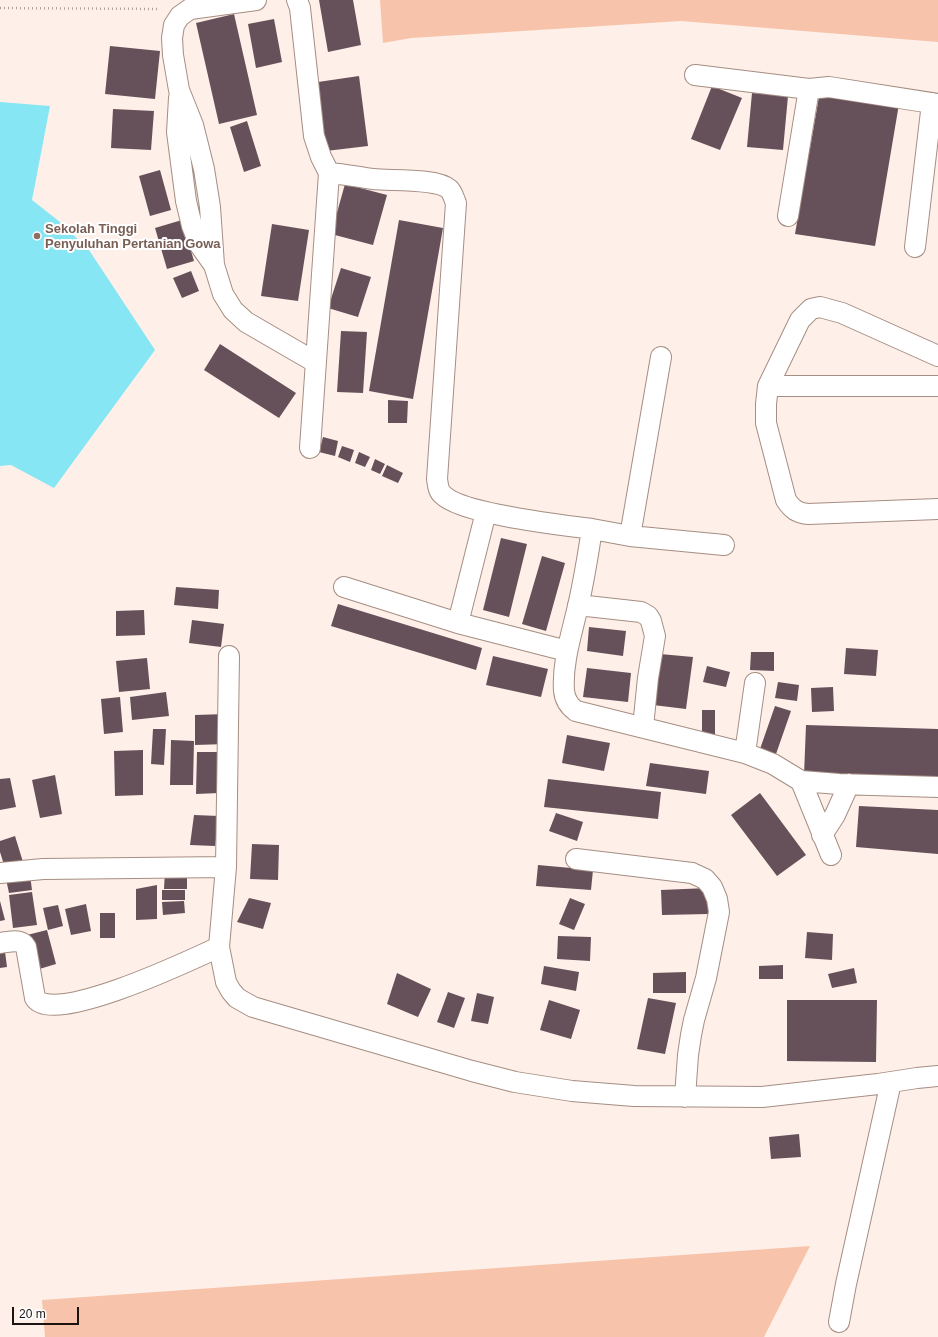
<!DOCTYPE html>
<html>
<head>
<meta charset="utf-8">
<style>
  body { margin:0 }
  #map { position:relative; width:938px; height:1337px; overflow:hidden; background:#feefe8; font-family:Arial,sans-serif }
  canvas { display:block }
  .scale { position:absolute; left:12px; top:1307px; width:67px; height:18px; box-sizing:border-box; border:2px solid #1c1410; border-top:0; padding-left:5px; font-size:12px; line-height:14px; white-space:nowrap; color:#1c1410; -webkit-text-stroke:3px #fff; paint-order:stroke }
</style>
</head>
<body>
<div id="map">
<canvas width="938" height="1337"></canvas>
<div class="scale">20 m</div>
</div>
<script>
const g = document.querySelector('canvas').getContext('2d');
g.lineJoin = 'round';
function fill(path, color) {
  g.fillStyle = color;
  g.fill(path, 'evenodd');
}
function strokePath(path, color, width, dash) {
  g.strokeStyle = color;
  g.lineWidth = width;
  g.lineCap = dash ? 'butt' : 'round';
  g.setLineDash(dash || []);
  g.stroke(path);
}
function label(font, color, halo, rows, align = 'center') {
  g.font = font + ' Arial,sans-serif';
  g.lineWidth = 4;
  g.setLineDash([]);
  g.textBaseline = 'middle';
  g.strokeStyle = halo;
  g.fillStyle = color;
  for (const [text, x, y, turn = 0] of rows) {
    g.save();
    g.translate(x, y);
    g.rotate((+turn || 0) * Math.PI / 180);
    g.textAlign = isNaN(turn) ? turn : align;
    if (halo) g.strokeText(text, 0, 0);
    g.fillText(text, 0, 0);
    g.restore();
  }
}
const green = new Path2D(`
  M380,0H938V42L681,21L411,38L383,43Z
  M810,1246L764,1337H45L42,1300Z`);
const water = new Path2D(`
  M0,102L50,106L32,200L60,222L89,250L155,350L54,488L11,465L0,466Z`);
const building = new Path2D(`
  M319,0H353L361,45L328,52Z
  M234,14L257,115L219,124L196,23Z
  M274,19L282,62L256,68L248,24Z
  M110,46L160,51L155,99L105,94Z
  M359,76L368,146L326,151L318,82Z
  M712,86L742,98L720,150L691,139Z
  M820,91L899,104L875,246L795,234Z
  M752,93L788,96L783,150L747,147Z
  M113,109L154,111L151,150L111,148Z
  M247,121L261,166L244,172L230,127Z
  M160,170L171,210L150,216L139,176Z
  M345,184L387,195L373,245L331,234Z
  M182,220L194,261L167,269L155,228Z
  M399,220L443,228L413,399L369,391Z
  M272,224L309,230L298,301L261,296Z
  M341,268L371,277L358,317L328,308Z
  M191,271L199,291L182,298L173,278Z
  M341,331L367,332L363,393L337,392Z
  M220,344L296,393L279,418L204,370Z
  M388,400L408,401L407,423H388Z
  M323,437L338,441L335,456L319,452Z
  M342,446L354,450L350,462L338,457Z
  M359,452L370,457L365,467L355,463Z
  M375,459L385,464L380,474L371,470Z
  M387,465L403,473L398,483L382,476Z
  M501,538L527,544L509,617L483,610Z
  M542,556L565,563L546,631L522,624Z
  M176,587L219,590L218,609L174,605Z
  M338,604L482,648L476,670L331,626Z
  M144,610L145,635L116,636V611Z
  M192,620L224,624L221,647L189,643Z
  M589,627L626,631L623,656L587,651Z
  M846,648L878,650L876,676L844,674Z
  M751,652H774V671L750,670Z
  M660,654L693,657L686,709L653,705Z
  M493,656L548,669L541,697L486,685Z
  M147,658L150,689L119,692L116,661Z
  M707,666L730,672L726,687L703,682Z
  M587,668L631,673L628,702L583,697Z
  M778,682L799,685L797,701L775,698Z
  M833,687L834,711L812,712L811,688Z
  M166,692L169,716L132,720L130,697Z
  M120,697L123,732L104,734L101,699Z
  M775,706L791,711L776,754L760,749Z
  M702,710H715V734H702Z
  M226,714L227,744L195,745V715Z
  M806,725L938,729V779L804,775Z
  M153,729H166L164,765L151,764Z
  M567,735L610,743L604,771L562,763Z
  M171,740L194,741L193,785H170Z
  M143,750V795L115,796L114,751Z
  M197,752H220L219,793L196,794Z
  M650,763L709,771L706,794L646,786Z
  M55,775L62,814L40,818L32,780Z
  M10,778L16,807L0,810V779Z
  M548,779L661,792L658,819L544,807Z
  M760,793L806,855L777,876L731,815Z
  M859,806L938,810V854L856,847Z
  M556,813L583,822L577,841L549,831Z
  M194,815L219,816L215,846L190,845Z
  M15,836L23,862L5,868L0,852V841Z
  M252,844L279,845L278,880L250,879Z
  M538,865L593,870L591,890L536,886Z
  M165,870L187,871V889H164Z
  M30,875L32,890L9,893L6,879Z
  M157,885V919L136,920V889Z
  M708,888V914L662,915L661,890Z
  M162,890H185V900H162Z
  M32,892L37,925L13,928L9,895Z
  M249,898L271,903L263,929L237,922Z
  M570,898L585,904L574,930L559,924Z
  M0,901L5,920L0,921Z
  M184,901L185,913L163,915L162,902Z
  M86,904L91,931L71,935L65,909Z
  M58,905L63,926L48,930L43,908Z
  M100,913H115V938H100Z
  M47,930L56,964L36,970L27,935Z
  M807,932L833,934L832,960L805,958Z
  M558,936L591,937L590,961L557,959Z
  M0,944H4L7,967L0,968Z
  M783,965V979H759V966Z
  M544,966L579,972L576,991L541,984Z
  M854,968L857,983L832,988L828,974Z
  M686,972V993H653V973Z
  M397,973L431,989L418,1017L387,1004Z
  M448,992L465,998L454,1028L437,1022Z
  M477,993L494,997L488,1024L471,1021Z
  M648,998L676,1003L665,1054L637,1049Z
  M549,1000L580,1010L571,1039L540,1030Z
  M787,1000H877L876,1062L787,1061Z
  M799,1134L801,1157L771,1159L769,1137Z`);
const path = new Path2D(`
  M0,8L159,9`);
const street = new Path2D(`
  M256,0L190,9L180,16L174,25L172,38L173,55L179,90L193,125L204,169L210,207L214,265L223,294L233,310L246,322L315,362
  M297,0L300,8L314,136L321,157L329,173C344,174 358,177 373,179C390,181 437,178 449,189C453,193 454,199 456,203L437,479C438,485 438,491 443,495C462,514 562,525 592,529C588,555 584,581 578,606C572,633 562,662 564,691C565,700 569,706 576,711L745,753L773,764L801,781L839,784L938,787
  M695,75L809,89L829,87L938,104
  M179,98L177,132L186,201L192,226L199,244L214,265
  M788,216L809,89
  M915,247L932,103
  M938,356L842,313L820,307L811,309L800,320L768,386L766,404V423L786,500C792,509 797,513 808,514L938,509
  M768,386H938
  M310,448L329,173
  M592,529L630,536L724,545
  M630,536L661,357
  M344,587L458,623L567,651
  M578,605L641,612L648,616L651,621L655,636L648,678L643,727
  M458,623L486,512
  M229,656L226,867L219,947L226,982L231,991L237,998L253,1007L472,1071L515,1082L572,1091L634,1096L762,1097L878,1084L917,1078L938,1076
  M745,753L755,683
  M801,781L831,855
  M822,835L835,815L849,784
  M576,859L692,873L705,879L712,887L717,899L719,912L706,978L694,1020L691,1035L688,1055L685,1097
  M0,873L43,869L226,867
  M0,943C10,942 21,938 26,947L35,998C53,1026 193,959 219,947
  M839,1322L846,1284L891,1082`);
const markers = [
  [37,236,4,"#8d6e63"]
];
const educationNames = [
  ["Sekolah Tinggi",45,229],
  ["Penyuluhan Pertanian Gowa",45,244]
];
fill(green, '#f7c4ab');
fill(water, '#87e6f3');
fill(building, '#66515b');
strokePath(street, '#a58e83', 22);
strokePath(path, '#b0a39e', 2.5, [1, 3]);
strokePath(street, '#fff', 20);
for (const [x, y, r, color] of markers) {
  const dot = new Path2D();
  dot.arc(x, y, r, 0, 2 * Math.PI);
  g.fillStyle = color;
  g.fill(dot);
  strokePath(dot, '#fff', 1.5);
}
label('bold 13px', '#785e54', '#fff', educationNames, 'left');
</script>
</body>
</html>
